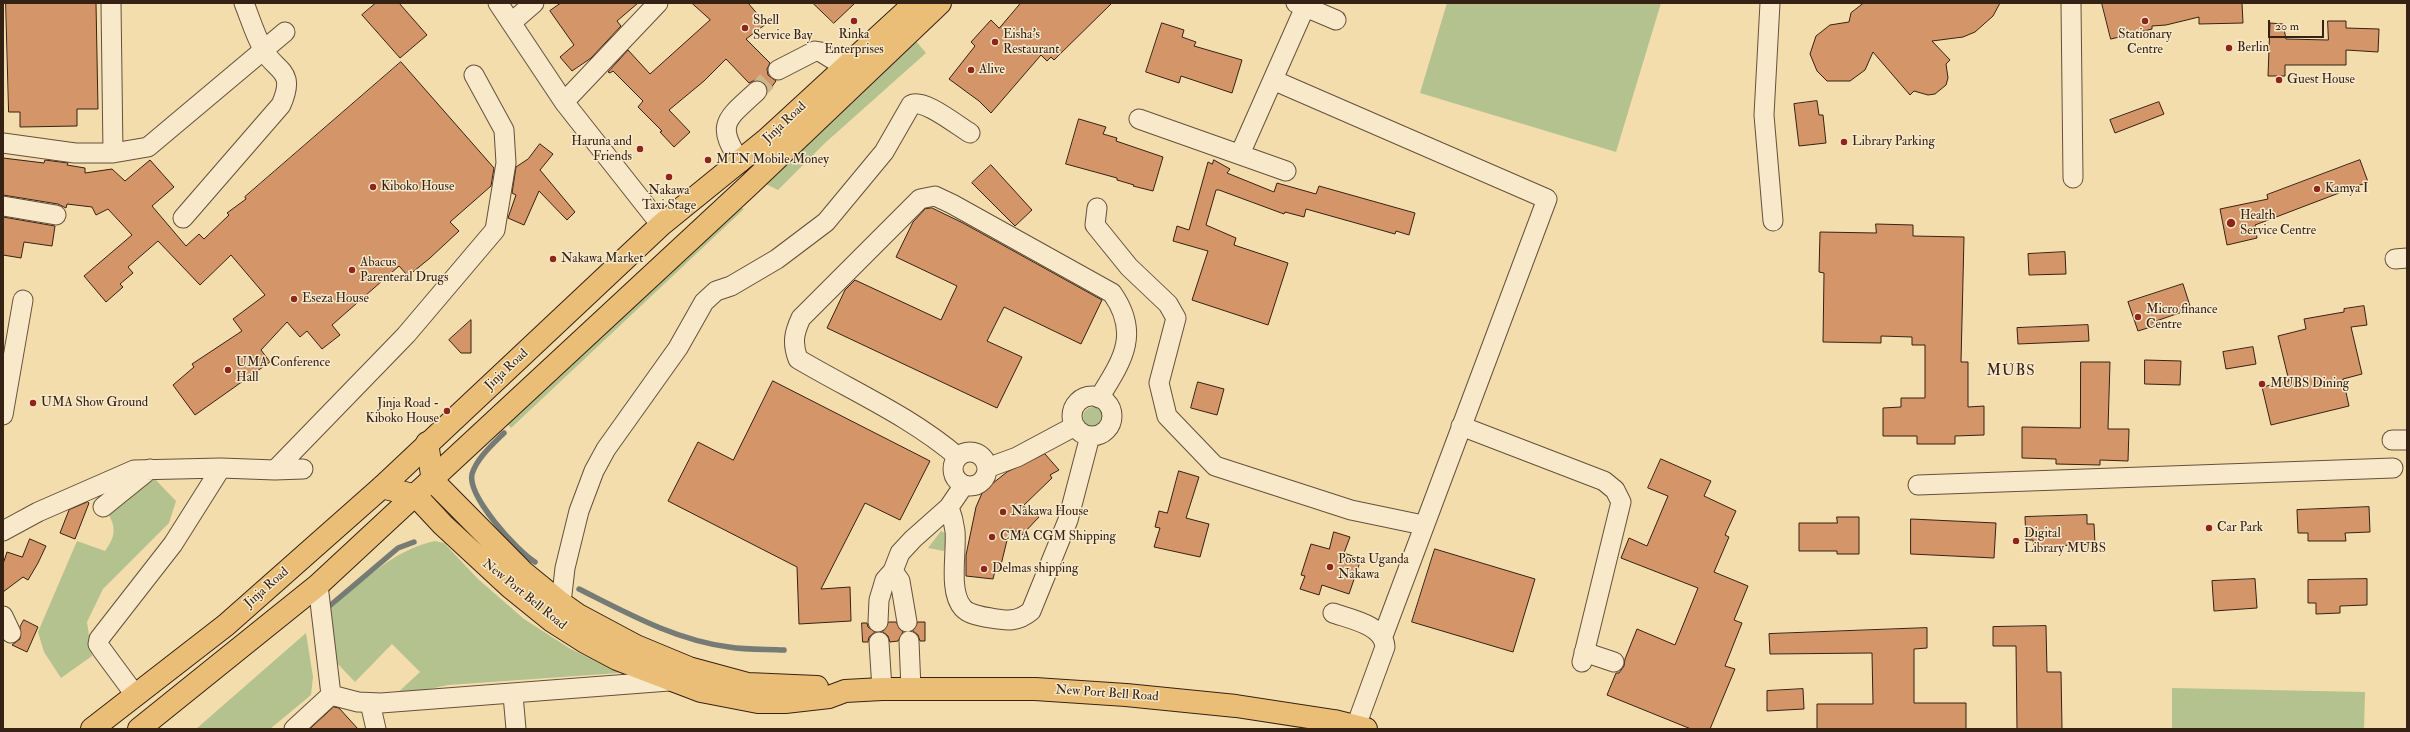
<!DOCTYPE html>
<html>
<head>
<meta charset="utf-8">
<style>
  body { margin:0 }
  #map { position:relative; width:2410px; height:732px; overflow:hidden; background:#f3ddad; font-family:"IM FELL Double Pica",serif }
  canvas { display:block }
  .frame { position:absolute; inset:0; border:4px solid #362115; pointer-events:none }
  .scale { position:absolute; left:2268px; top:20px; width:56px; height:18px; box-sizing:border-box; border:2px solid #362115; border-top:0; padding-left:5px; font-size:12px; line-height:14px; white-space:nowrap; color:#362115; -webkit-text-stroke:3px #f7e9ca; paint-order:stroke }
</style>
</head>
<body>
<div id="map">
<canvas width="2410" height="732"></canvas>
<div class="frame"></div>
<div class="scale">20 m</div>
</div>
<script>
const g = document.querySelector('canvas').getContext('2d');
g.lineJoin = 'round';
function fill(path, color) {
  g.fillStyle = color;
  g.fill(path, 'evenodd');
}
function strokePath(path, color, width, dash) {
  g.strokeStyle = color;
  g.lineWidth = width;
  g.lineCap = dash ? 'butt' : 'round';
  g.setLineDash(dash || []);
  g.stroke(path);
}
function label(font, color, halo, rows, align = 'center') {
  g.font = font + ' "IM FELL Double Pica",serif';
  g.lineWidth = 3;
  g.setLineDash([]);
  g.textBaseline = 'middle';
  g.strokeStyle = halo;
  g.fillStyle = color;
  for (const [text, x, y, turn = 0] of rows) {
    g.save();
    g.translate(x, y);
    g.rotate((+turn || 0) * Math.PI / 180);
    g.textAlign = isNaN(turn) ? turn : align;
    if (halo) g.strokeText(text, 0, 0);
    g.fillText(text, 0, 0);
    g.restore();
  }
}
const green = new Path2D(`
  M1447,3H1661L1616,152L1420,93Z
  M915,40L926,53L825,143L778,190L762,182Z
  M736,206L744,209L511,428L506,422Z
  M1083 417a10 10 0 1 1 20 0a10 10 0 1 1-20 0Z
  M153,477L176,501L169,523L103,589L87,622L92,656L61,678L44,652L38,632L77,541L105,551C117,535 116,525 105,509L125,502Z
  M941,531L948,535L944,551L928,548Z
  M435,541L444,543L478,579L524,619L569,648L619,673L448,685L393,697L420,672L392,644L355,682L335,661L327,612C360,584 392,550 435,541Z
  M306,633L313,677L311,695L270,729H196Z
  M2172,688L2365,692L2364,729H2172Z`);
const stream = new Path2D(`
  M504,433C493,444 477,458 472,474C467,496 517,551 535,562
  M579,589C627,613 675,640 729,647C747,650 766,649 784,650
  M326,609L398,548L414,542`);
const building = new Path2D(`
  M6,3H96L98,109H77V126L20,127V112H9Z
  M376,3H399L427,35L400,58L362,15Z
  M561,3H638L617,21L621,26L591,58L572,71L560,57L574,45L550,11Z
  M692,3H748L766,24L746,39L770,63L767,69L768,75L776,81L768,92L765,83L755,80L749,83L726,59L704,81L669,110L690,132L674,147L660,132L662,131L638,107L643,101L613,71L610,73L608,72L628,50L650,74L710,20Z
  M813,3H855L834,23Z
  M1021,3H1112L1054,60L1051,57L1047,61L1041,55L991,113L979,101L949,79L975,46L971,42L991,20L999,28Z
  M1864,3H2000L1993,16L1975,32L1963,37L1932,41L1950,60L1946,64L1948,78L1946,85L1935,94L1928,95L1914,91L1910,95L1873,52L1865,70L1850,81H1827L1817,71L1810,54L1816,36L1830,25L1849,22L1851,13Z
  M2102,3H2242L2243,23L2199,24V17L2166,25L2152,26V29L2111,39Z
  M2328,21H2346V28L2379,29L2378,52L2346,50V65H2285V76H2268L2270,23L2283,24L2286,39L2328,40Z
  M1162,23L1184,30L1182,37L1196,42L1194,46L1242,60L1232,93L1181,76L1179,83L1146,72Z
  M401,62L494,168L491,186L450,222L459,231L430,258L408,276L399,266L332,325L340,335L322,349L307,331L300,337L287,322L261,350L270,362L195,415L173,385L194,367L192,364L242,331L233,319L265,295L231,255L200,285L158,241L128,267L133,273L120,284L123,287L106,302L84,276L132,235L108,209L96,215L92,207L67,204L66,208L58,204L3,195V158L44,163L45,160L68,163L67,165L85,168V173L112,169L125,181L150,160L174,187L152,206L186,246L199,234L204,239L229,215L227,213L246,199L245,197Z
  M1817,101L1819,115H1823L1826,143L1799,146L1794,104Z
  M2159,102L2164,114L2115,133L2110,120Z
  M1079,119L1106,127L1103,134L1117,138L1116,141L1163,157L1153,191L1133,186L1134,185L1117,180V178L1066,164Z
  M540,144L553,154L540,170L575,212L567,220L539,191L524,225L508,218L516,195L512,193L516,167L528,159Z
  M1214,160L1230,169L1227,173L1274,192L1277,183L1316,194L1319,186L1415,213L1409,235L1396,231L1395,234L1306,209L1304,217L1285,212L1284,214L1219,190H1216L1206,225L1236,238L1234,245L1288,263L1268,325L1192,300L1208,251L1173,241L1177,226L1189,230L1208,162L1212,164Z
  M2360,160L2368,182L2255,225L2257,238L2227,245L2220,209L2268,199L2267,195Z
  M991,165L1032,210L1015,226L972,183Z
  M932,208L963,223L1102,300L1081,344L1004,307L987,341L1022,357L997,408L827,328L845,290L855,280L941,320L957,286L896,257L913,222L925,209Z
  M3,217L55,226L52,246L24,242L21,258L3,255Z
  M1876,224L1913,225V236L1964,237L1961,362H1968V407L1984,406V435L1955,436V444H1917V436H1883V408L1901,407V398H1925V345H1912V337L1881,336V343L1823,342L1824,273L1819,272L1820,232L1876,233Z
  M2065,252L2066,274L2029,275L2028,254Z
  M2183,284L2191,309L2153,322L2154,326L2138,331L2128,302Z
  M2364,306L2367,325L2351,327L2362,374L2343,379L2349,406L2271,425L2262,387L2289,381L2278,336L2306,329L2304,319L2344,312V309Z
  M471,320V353H461L449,340Z
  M2088,325L2089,341L2018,344L2017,328Z
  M2253,347L2256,364L2226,369L2223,352Z
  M2145,360L2181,361L2180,385L2145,384Z
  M2081,362H2110L2108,429H2129L2128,461L2100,460V465L2056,464V459L2022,458V427L2080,428Z
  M773,381L930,461L900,520L865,503L821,589L850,587L851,621L799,624L797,567L668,501L698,442L733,460Z
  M1198,382L1224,389L1217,415L1191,408Z
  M1045,454L1059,470L1050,475L1052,478L1023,506L1039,517L1022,535L1010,528L999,573L995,571L993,579L966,576V555L976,507L983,491L1007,472Z
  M1661,459L1711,481L1704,496L1736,511L1725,535L1729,537L1714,572L1748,586L1734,620L1742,623L1725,666L1735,669L1710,729H1691L1607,695L1616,673H1619L1624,666L1625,659L1637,629L1675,645L1698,588L1621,558L1629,538L1647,546L1668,496L1648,488Z
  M1179,471L1199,477L1186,518L1209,524L1200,557L1154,547L1160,528L1155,527L1159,511L1167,513Z
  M88,502L89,503L75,539L60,533L69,510Z
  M2369,507L2370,532L2345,533L2346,541H2308V533H2298L2297,510Z
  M2087,515V524H2094L2095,544L2034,547L2033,540H2026L2025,517Z
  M1837,517H1859V554H1837V551H1799V523H1837Z
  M1911,519L1996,523L1994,558L1911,554Z
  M1334,532L1350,537L1344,553L1361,559L1349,594L1322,585L1319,595L1300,589L1305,576L1301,575L1311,544L1329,549Z
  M30,539L46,546L38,563L28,580L23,577L3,592V564L7,552L22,557Z
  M1435,549L1535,579L1513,652L1412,622Z
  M2255,579L2257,608L2214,611L2212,581Z
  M2367,579V605L2340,606V613L2316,614V603H2308V580Z
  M24,620L38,627L27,652L12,645L20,639V627Z
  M889,622H896L903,632L898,641L890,642L888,636L883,632Z
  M918,622H925V641H920L918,635L913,631Z
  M862,623H867L868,627L875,632L869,637L868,642H863Z
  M2046,626L2047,672H2061L2062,729H2017L2016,646H1993V627Z
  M1927,628V648L1914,649V703H1966V729H1817V704H1873L1872,653L1770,654L1769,634Z
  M1803,689L1804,709L1767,711V691Z
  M334,707L339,708L358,729H310Z`);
const minorTunnel = new Path2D(`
  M757,91L767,81`);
const minor = new Path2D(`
  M111,3L113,153
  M498,3L564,102L661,225
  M1296,3L1336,20
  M1770,3L1764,115L1773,221
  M2071,3L2073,178
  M512,22L534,3
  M778,70L815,51L821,52L845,67
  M1273,80L1547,199L1383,636
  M564,102L658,3
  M1139,119L1286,171
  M3,143L75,153H113L148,147L285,32
  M1240,154L1305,7
  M741,162C714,124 727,119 757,91
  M3,206L56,215
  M1097,208L1095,225L1129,267L1168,304L1176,318L1159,383L1167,416L1215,466L1351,510L1423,525
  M183,218L281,105C297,69 275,72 263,49C255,35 250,18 244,3
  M2395,259L2407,258
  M1072 416a20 20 0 1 1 40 0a20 20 0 1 1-40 0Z
  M3,415L23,300
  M1461,426L1604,481L1615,490L1621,502L1582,662
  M2392,440H2407
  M953 469a17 17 0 1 1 34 0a17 17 0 1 1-34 0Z
  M958,457C910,416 852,391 798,359C792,343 794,333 801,318L920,199L935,196L952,204L1112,293C1141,334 1122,361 1099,398
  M221,468L275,470L406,335L495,230L506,163L504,130L474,75
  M987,468L1017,457L1075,426
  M275,470L303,469
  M1918,485L2393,468
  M103,507L150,469
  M949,507C952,515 954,523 955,531C957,552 948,592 963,608C968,614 983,617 991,618C1007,621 1018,622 1031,611L1068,520L1090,436
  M3,531L38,512L134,470L221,468L173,544L99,639L98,644L102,650L136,696
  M893,571L900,581L907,622
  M318,585L331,695
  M561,603L565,568L579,511L594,471L606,449L678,348L704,302L716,291L731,286L777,259L826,222L884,152L911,105C922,97 958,126 970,133
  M1333,613C1350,619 1384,625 1385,647L1356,726
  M3,616L11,633
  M878,622L879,600L885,580L893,571L900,553L913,539L949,507L964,485
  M909,641L911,689
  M879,642L882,689
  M1584,652L1614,662
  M513,695L516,729
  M370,703L376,729
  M294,729L331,695L358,702L381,703L669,681`);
const major = new Path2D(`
  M427,443L433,481L523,572L561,603L578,615L636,646L689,668L748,684L817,687
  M382,487L416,496L443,525L510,587L552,621L585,642L617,659L701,691L758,702H785L829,697L845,691L882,689H1035L1126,695L1236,706L1334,721L1366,729`);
const highway = new Path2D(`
  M92,729L226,625L382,487L661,225L767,139L915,3
  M139,729L318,585L748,186L940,3`);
const markers = [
  [854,21,4,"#8f2418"],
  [2145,21,4,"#8f2418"],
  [745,28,4,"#8f2418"],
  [995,42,4,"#8f2418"],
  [2229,48,4,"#8f2418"],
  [971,70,4,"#8f2418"],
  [2279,80,4,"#8f2418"],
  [1844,142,4,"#8f2418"],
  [640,149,4,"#8f2418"],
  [708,160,4,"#8f2418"],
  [669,177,4,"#8f2418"],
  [373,187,4,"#8f2418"],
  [2317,189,4,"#8f2418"],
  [2231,223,5,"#8f2418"],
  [553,259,4,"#8f2418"],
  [352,270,4,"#8f2418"],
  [294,299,4,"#8f2418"],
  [2138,317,4,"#8f2418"],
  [228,370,4,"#8f2418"],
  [2262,384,4,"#8f2418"],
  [33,403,4,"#8f2418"],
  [447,411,4,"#8f2418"],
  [1003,512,4,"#8f2418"],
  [2209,528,4,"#8f2418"],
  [992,537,4,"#8f2418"],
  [2016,541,4,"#8f2418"],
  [1330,567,4,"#8f2418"],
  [984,569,4,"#8f2418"]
];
const poiNames = [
  ["Shell",753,21],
  ["Service Bay",753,36],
  ["Rinka",854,35,"center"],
  ["Enterprises",854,50,"center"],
  ["Eisha's",1003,35],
  ["Restaurant",1003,50],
  ["Stationary",2145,35,"center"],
  ["Centre",2145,50,"center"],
  ["Berlin",2237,48],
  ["Alive",979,70],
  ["Guest House",2287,80],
  ["Haruna and",632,142,"right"],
  ["Friends",632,157,"right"],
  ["Library Parking",1852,142],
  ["MTN Mobile Money",716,160],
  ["Kiboko House",381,187],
  ["Kamya I",2325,189],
  ["Nakawa",669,191,"center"],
  ["Taxi Stage",669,206,"center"],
  ["Health",2240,216],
  ["Service Centre",2240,231],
  ["Nakawa Market",561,259],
  ["Abacus",360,263],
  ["Parenteral Drugs",360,278],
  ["Eseza House",302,299],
  ["Micro finance",2146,310],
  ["Centre",2146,325],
  ["UMA Conference",236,363],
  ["Hall",236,378],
  ["MUBS Dining",2270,384],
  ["UMA Show Ground",41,403],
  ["Jinja Road -",439,404,"right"],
  ["Kiboko House",439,419,"right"],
  ["Nakawa House",1011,512],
  ["Car Park",2217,528],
  ["Digital",2024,534],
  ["Library MUBS",2024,549],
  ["CMA CGM Shipping",1000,537],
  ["Posta Uganda",1338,560],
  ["Nakawa",1338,575],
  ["Delmas shipping",992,569]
];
const streetNames = [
  ["Jinja Road",785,123,-43],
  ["Jinja Road",507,370,-43],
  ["Jinja Road",267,588,-41],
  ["New Port Bell Road",524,595,39],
  ["New Port Bell Road",1107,694,4]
];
const quarterNames = [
  ["MUBS",2011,372]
];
fill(green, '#b4c28f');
strokePath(stream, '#767c75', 5.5);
fill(building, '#d49569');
strokePath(building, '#362115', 1);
strokePath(minorTunnel, '#cdb78f', 19, [19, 10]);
strokePath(minor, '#65503b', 21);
strokePath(major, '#362115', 24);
strokePath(highway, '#362115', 24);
strokePath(minor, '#f7e9ca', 19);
strokePath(major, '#eabe76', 22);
strokePath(highway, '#eabe76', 22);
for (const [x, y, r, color] of markers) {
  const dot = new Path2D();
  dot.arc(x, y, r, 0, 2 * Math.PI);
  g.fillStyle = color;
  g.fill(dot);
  strokePath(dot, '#f7e9ca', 1.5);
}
label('13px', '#362115', '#f7e9ca', poiNames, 'left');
label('13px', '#362115', '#f7e9ca', streetNames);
g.letterSpacing = '1px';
label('15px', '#362115', '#f7e9ca', quarterNames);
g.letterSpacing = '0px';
</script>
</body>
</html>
